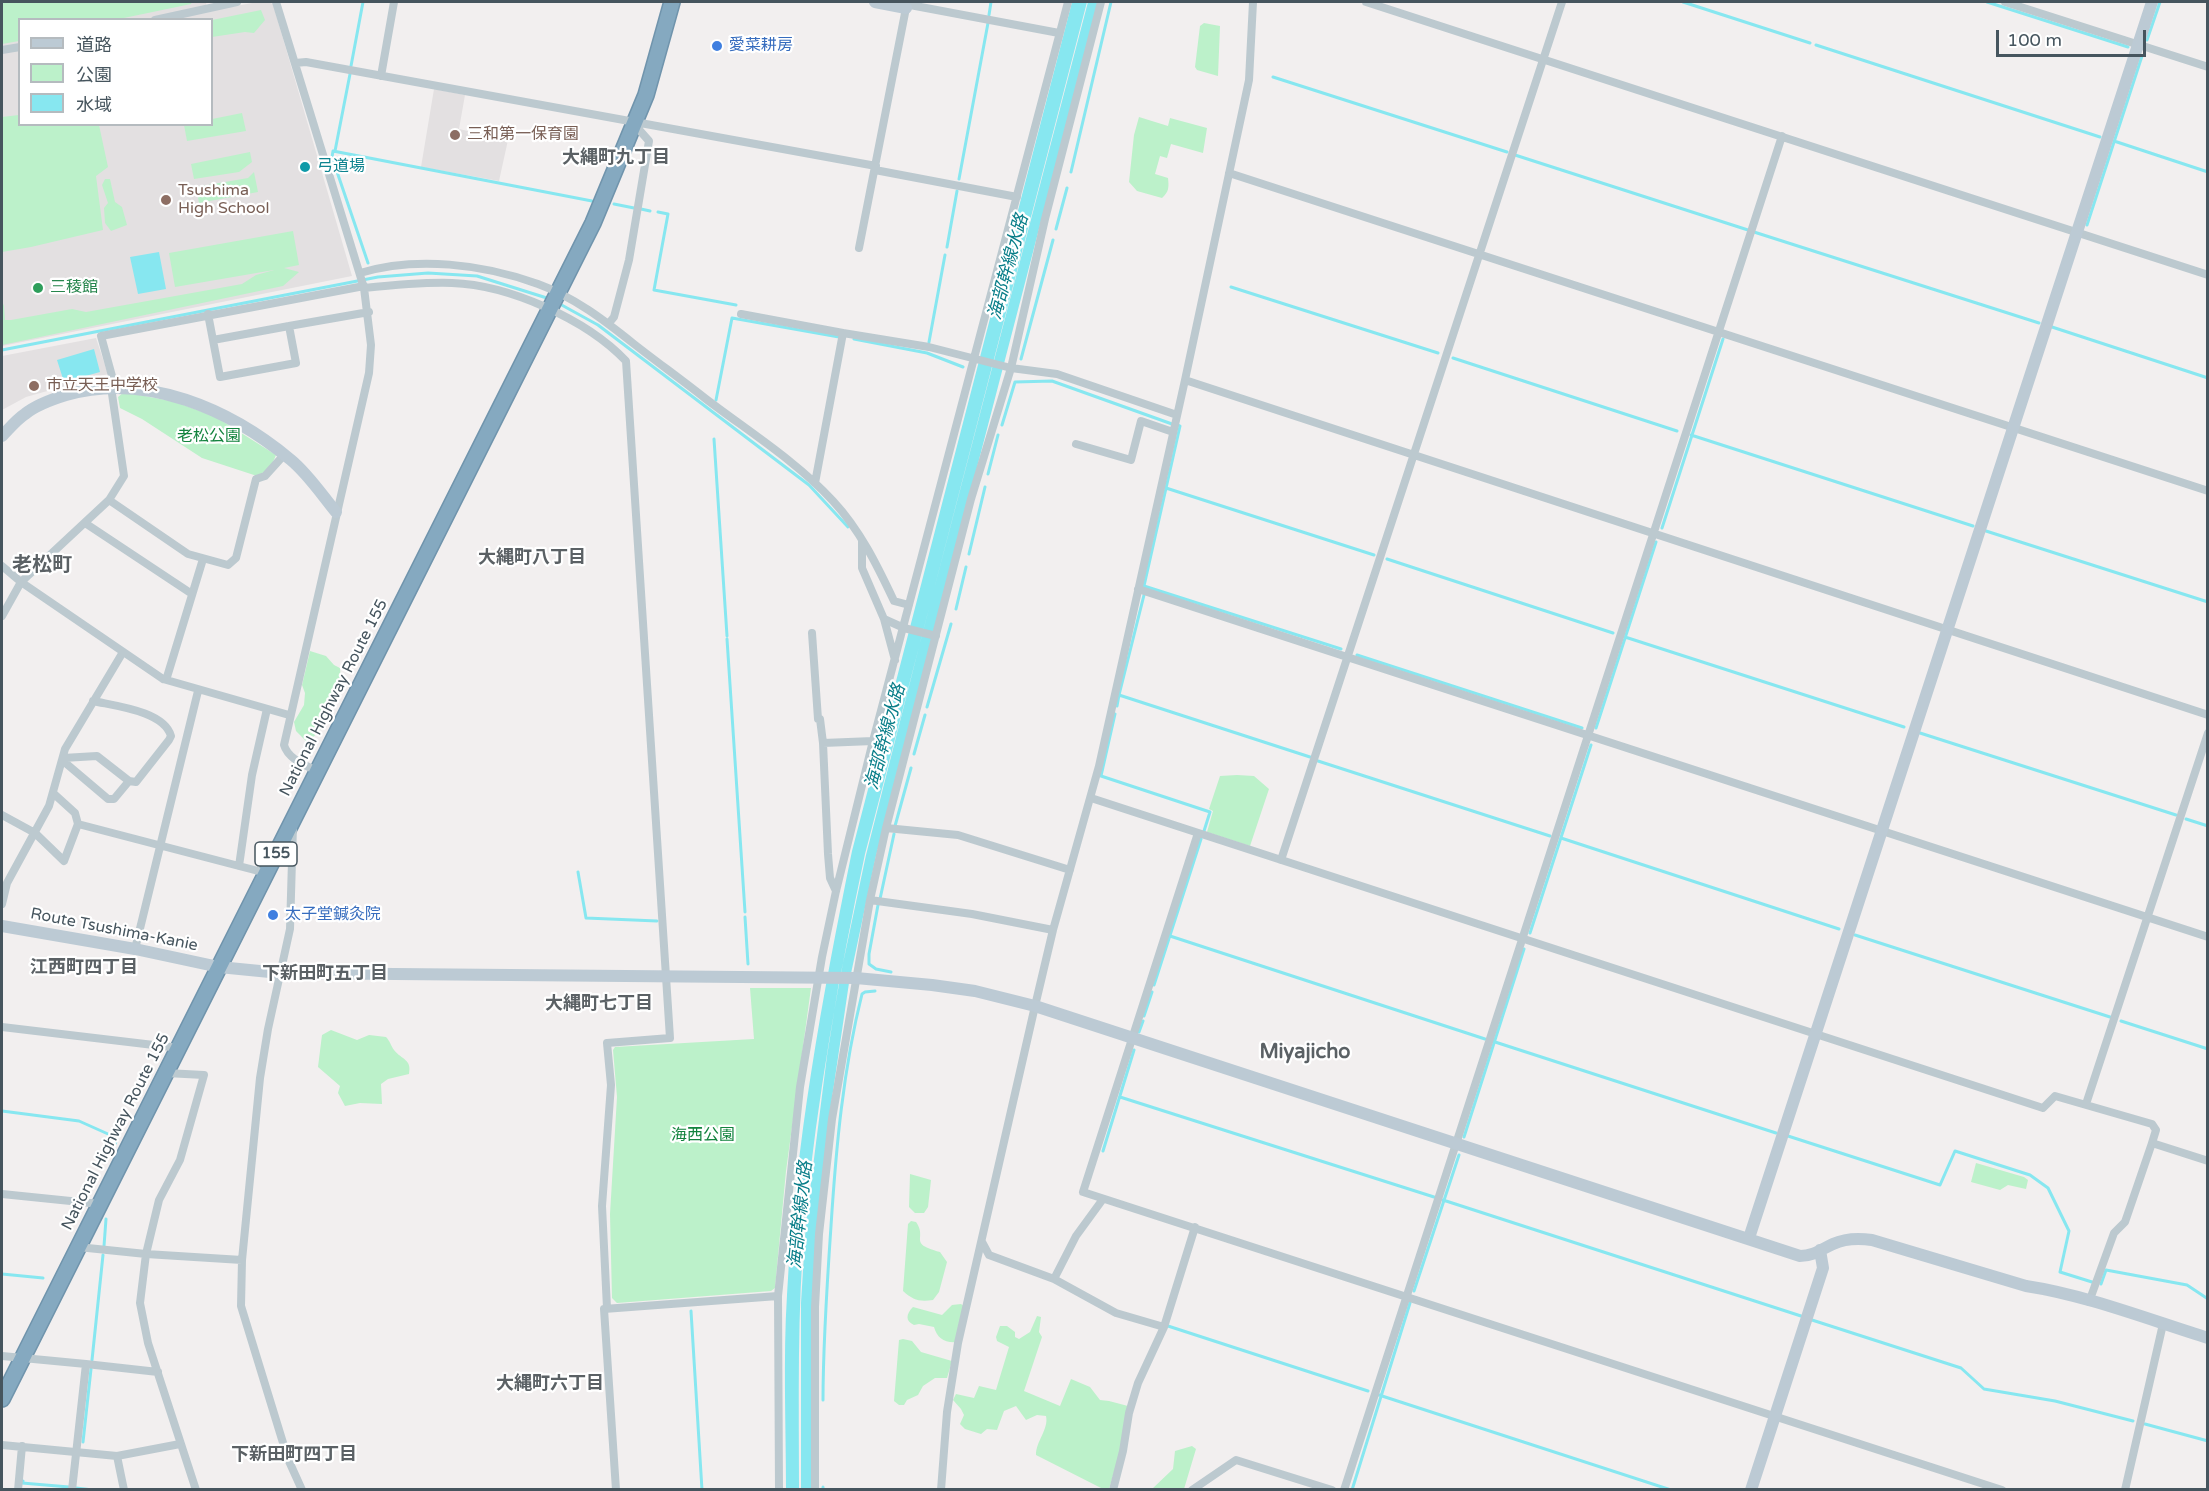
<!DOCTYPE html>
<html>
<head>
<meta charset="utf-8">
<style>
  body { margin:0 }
  #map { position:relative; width:2209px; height:1491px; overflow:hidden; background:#f2efef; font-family:"Varela Round","Noto Sans JP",sans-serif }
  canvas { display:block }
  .frame { position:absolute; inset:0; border:3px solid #46555e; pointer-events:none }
  .legend { position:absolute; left:18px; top:18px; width:195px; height:108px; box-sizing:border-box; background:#fff; border:2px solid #b5bbbf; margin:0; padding:8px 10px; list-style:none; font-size:18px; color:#46555e }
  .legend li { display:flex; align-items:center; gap:12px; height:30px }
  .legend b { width:30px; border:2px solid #b5bbbf }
  .scale { position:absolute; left:1996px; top:30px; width:150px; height:27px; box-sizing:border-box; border:3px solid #46555e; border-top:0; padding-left:8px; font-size:18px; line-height:21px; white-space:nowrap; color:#46555e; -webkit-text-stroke:4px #fff; paint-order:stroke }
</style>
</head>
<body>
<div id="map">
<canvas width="2209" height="1491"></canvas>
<div class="frame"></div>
<ul class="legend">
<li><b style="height:8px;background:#bccad4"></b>道路</li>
<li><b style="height:16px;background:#bcf1ca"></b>公園</li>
<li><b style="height:16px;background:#87e7f0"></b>水域</li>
</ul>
<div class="scale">100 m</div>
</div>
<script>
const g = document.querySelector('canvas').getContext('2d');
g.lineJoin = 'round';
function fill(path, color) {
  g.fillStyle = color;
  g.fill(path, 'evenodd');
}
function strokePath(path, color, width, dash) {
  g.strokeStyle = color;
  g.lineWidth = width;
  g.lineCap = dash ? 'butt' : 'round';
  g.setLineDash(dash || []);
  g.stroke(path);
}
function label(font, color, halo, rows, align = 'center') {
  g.font = font + ' "Varela Round","Noto Sans JP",sans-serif';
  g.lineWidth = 4.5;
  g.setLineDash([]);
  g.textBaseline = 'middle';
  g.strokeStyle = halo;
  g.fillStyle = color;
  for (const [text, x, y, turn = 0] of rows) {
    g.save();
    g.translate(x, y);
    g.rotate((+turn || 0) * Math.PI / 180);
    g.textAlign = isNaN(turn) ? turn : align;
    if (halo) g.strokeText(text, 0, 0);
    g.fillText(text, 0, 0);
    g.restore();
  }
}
const education = new Path2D(`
  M2,2H206L207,11L258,2H268L273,4L352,276L2,346ZM20,20H212V124H20Z
  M434,89L465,95L459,129L508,140L499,181L421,167Z
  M96,338L108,374L26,397L2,410V356Z`);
const green = new Path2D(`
  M2,2H192L191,4L119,19L20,20L19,41L2,44Z
  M261,10L265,20L254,33L245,32L212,37V20Z
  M1204,23L1220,26L1218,76L1197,70L1195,67L1200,26Z
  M242,113L246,131L187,141L184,125L212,124V119Z
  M19,115L20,124L99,125L108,167L96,176L103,230L31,247L2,252V117Z
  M1139,117L1168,126L1170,118L1207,128L1203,153L1171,144L1167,158L1160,156L1155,174L1168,178C1169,187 1169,192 1162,198L1137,191L1129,182L1134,135Z
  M250,152L252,162L239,172L194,179L191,164Z
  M254,172L258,192L199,203L196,187L248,178Z
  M105,179H110L115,202L122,207L127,225L111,231L105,223L104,208L108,203L102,185Z
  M293,231L299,265L284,268L299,272L283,286L2,345V301L4,306L5,320H11L72,309L86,312L242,284L256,275L274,270L175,287L169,253Z
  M124,392L176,402L216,417L276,455C272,466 267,471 257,476L202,458L142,419L120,408L118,397Z
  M310,651L326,656L334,665L340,668C343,695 330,726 307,742L296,731L294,722L304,705L305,693L302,685Z
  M1237,775L1254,776L1269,789L1250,846L1207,832L1213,811L1209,809L1220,776Z
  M750,988H811L786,1171L775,1288L771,1291L617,1303L612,1298L610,1214L617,1097L613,1050L615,1047L754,1039Z
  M331,1030L357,1040L369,1035L386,1037C390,1041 391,1046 394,1050C402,1060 412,1059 409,1074L388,1079L381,1084L382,1104L360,1103L345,1106L338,1093L340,1086L318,1067L322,1035Z
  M1976,1163L2024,1177L2028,1180L2026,1189L2008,1185L2000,1190L1971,1182Z
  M910,1174L931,1180L928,1207L924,1213H915L909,1207Z
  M911,1221L916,1222C928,1239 907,1243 940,1252L947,1262L939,1292L933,1300C919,1302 913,1300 903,1291L908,1224Z
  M961,1304L965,1307L957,1342C944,1343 937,1338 934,1327L919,1324L914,1325C905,1321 906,1314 913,1307L942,1315L952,1305Z
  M1037,1316L1041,1317L1039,1332L1042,1337L1024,1391L1060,1406L1071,1379L1090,1387L1100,1400L1109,1401L1128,1406L1121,1449L1109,1489H1103L1036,1455C1036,1441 1049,1429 1046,1416L1037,1415L1026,1420L1016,1406L1004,1411L997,1430L987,1429L981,1434L965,1429L960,1424L964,1415L961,1409L953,1400L956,1394L974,1398L979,1386L996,1390L1009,1347L997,1341L996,1337L1000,1326H1007L1015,1332V1337L1019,1339L1030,1332Z
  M903,1339L912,1341L921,1352L952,1361L947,1378H935L923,1386L918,1395L907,1400L904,1405H899L894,1401L899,1340Z
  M1192,1446L1196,1449L1184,1489H1152L1173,1469L1175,1451Z`);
const water = new Path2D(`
  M1072,2H1087L865,854C839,976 817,1098 805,1222C797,1311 799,1400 799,1489L786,1490C786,1425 783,1359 787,1295C795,1145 822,998 852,851Z
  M1088,2H1098L876,856L849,983L831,1105L817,1229L812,1489L801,1490V1303L806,1222L827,1056L839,982L866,855L922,635Z
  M159,252L166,289L138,294L130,257Z
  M94,349L100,372L64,382L57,360Z`);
const stream = new Path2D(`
  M1683,2L1810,43
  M1987,2L2128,47
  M989,15L991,2
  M2147,40L2160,2
  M1816,45L2100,137
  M351,66L363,2
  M1273,77L1507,152
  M2114,141L2208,172
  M335,151L350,74
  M1515,155L1748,230
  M1071,172L1111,2
  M959,179L988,23
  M614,204L634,208
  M641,209L650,211
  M658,212L668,214L654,290L736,305
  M2087,225L2142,56
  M1056,229L1067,188
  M1754,232L2039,323
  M947,247L957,191
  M368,263L332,157L333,151L592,201
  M1231,287L1438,353
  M558,303L598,325L809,485L848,527
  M2052,327L2208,378
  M854,339L927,353L963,367
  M929,342L945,255
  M2,350L378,277L428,273L477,276L550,299
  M1453,358L1677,431
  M1021,359L1053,240
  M716,400L732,318L839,337
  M1002,425L1015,382L1052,381L1172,424
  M1178,425L1180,426L1144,586L1341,649
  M1691,435L1973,526
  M714,439L727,636
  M988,474L998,435
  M1166,488L1374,555
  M1662,528L1723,339
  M1986,531L2208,602
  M969,554L985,487
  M1387,559L1613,633
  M1144,595L1119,695L1310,757
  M956,609L966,567
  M1625,637L1904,727
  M727,639L745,912
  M1357,655L1582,728
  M1117,706L1119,695
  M927,707L951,624
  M1115,714L1101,776L1210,812L1204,831
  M1596,728L1656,542
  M1920,733L2176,815
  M914,754L925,715
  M1318,761L1550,836
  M2186,819L2208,826
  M895,826L911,768
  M1561,838L1839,929
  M578,872L586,918L657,921
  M880,899L894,834
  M878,905L869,954V964L876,969L891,972
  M745,917L748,964
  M1530,933L1591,745
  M1855,935L2110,1017
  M1170,936L1485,1039
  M1154,985L1201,839
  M1144,1016L1152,992
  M2121,1021L2208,1049
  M1139,1032L1143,1021
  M1492,1041L1776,1133
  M1120,1097L1434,1197
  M2,1111L79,1121L117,1138L115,1144
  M1788,1136L1940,1185L1955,1151L2030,1175L2048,1188L2069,1231L2060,1272L2092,1282
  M1464,1137L1524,949
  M1103,1151L1134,1050
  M1443,1200L1801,1316
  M104,1246L106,1219
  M2,1274L43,1278
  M2101,1284L2106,1270L2187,1285L2208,1299
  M1414,1291L1459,1155
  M691,1311L702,1490
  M1812,1320L1961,1368L1984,1389L2055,1401L2133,1421
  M1168,1326L1368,1391
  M92,1360L103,1255
  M1379,1395L1671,1490
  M823,1400C823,1342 827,1284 831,1226C836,1148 843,1070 862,994L865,992L875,991
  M2145,1424L2208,1441
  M83,1442L91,1369
  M23,1481L22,1483L69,1487
  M823,1487V1490
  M76,1488L93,1490
  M1352,1490L1410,1303`);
const street = new Path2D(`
  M276,2L364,288L371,345L369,373L284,745C288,759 305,765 317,771
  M1366,2L2208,275
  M2005,2L2208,67
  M155,20L237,2
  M2,50L20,47
  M295,63L306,62L876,166
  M381,76L394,2
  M875,170L1017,197
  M1229,173L2208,491
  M859,248L906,8L910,5L1059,33
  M360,273C416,256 483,264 538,284C574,297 604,320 634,344C657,362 682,380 706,399C748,431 796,461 833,501C860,530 877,565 894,601L909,605
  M364,288C393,285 423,282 452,283C509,285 586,319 626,361L670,1038L607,1043L611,1085L602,1206L607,1308
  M208,314L220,377L296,363L289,326L369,312
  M741,314L843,333
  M609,323L614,317L629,260L649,141L634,124
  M213,340L289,326
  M1185,380L2208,715
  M1076,444L1131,460L1141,421L1173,432
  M815,483L843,333L929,347L1011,368L1057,374L1177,415
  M109,500L188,554L228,565L236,558L256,479L265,476L284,455
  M85,523L192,594
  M862,540V568L884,619L904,628L936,636
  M2,566L21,582L163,679L289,715
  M1138,589L2208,937
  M2,616L21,582L109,500L124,476L111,387L112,376L101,336L364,286
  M884,619L895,660
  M812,633L818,719H820L823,743
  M163,679L167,677L203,559
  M63,758L97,756L129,781L136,782L169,740L171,736C164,711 115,706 93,701
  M62,760L108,799H114L129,781
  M53,793L75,813L78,824L239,866L252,775L267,709
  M1091,798L2043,1108L2055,1096L2152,1124L2156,1130L2152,1143L2208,1161
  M2,815L35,833L64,861L78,824
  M293,826L290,929L268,1029L260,1078L242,1260L241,1306L288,1459L302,1490
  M886,828L958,835L1070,870
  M1198,833L1083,1192L2002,1490
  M1281,860L1562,2
  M239,866L266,873
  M836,891L830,878L828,854L823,743L873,741
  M870,900L972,914L1053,930
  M2,904L7,883L49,806L65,749L123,652
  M135,949L198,691
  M2,1027L179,1048
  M166,1073L204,1075L180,1160L159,1200L146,1254L140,1303L148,1343L196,1490
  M2086,1104L2208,733
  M2,1194L100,1204
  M982,1242L989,1255L1054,1279L1116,1313L1164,1327
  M78,1247L146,1254L242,1260
  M1054,1279L1076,1236L1103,1199
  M2089,1302L2114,1233L2125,1222L2152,1143
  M2,1356L86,1364
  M2,1445L117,1456L180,1444
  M117,1456L124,1490
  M18,1490L22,1446
  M72,1490L86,1364L158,1372
  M616,1490L604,1309L778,1296
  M779,1490L778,1296L800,1087L822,957L836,891L873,741L1068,2
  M815,1490V1307L819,1234L832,1119L870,900L886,828L971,499L1011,368L1045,219L1101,2
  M941,1490L947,1412L958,1343L1035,1006L1053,930L1099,766L1185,380L1249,80L1253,2
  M1113,1490L1123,1451L1129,1413L1138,1383L1164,1327L1195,1227
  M1192,1490L1236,1460L1332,1490
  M1344,1490L1782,136
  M2125,1490L2163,1324`);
const secondary = new Path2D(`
  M875,2L906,8
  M2,436C9,429 16,420 25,414C36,405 53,399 66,395C146,372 230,409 291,460C308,474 322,495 336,512
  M2,926L135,949L219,967L280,973L856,978L932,985L975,991L1035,1006L1800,1256C1813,1256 1822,1249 1833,1244C1846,1238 1858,1238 1872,1240L2026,1286C2086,1295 2150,1320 2208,1338
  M1749,1238L2152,2
  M1751,1490L1823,1268L1820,1250`);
const highway = new Path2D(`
  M2,1399L593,223L646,95L672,2`);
const markers = [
  [717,46,6,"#3f7fe0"],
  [455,135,6,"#8d6e63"],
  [305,167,6,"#0f9aa8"],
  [166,200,6,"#8d6e63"],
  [38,288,6,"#2e9e5b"],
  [34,386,6,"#8d6e63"],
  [273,915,6,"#3f7fe0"]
];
const shields = [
  [276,854,42]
];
const shieldNames = [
  ["155",276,854]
];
const shopNames = [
  ["愛菜耕房",729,46],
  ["太子堂鍼灸院",285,915]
];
const educationNames = [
  ["三和第一保育園",467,135],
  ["Tsushima",178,191],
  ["High School",178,209],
  ["市立天王中学校",46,386]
];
const cultureNames = [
  ["弓道場",317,167]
];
const leisureNames = [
  ["三稜館",50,288]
];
const parkNames = [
  ["老松公園",209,437],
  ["海西公園",703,1136]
];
const streetNames = [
  ["National Highway Route 155",334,698,-63],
  ["Route Tsushima-Kanie",114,930,11],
  ["National Highway Route 155",116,1132,-63]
];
const neighbourhoodNames = [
  ["大縄町九丁目",616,158],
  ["大縄町八丁目",532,558],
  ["江西町四丁目",84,968],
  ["下新田町五丁目",325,974],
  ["大縄町七丁目",599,1004],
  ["大縄町六丁目",550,1384],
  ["下新田町四丁目",294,1455]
];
const waterNames = [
  ["海部幹線水路",1009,267,-75],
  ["海部幹線水路",886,737,-75],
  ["海部幹線水路",801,1215,-84]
];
const quarterNames = [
  ["老松町",42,566],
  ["Miyajicho",1305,1053]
];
fill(education, '#e3e0e1');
fill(green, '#bcf1ca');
fill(water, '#87e7f0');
strokePath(stream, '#87e7f0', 3);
strokePath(highway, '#7094ac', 18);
strokePath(street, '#bcc9cf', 8);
strokePath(secondary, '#bccad4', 12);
strokePath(highway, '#85a9c0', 15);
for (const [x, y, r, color] of markers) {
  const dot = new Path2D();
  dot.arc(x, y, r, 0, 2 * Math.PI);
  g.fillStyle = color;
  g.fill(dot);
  strokePath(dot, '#fff', 2);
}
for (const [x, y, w] of shields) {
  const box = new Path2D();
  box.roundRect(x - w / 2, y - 12, w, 24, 4.5);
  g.fillStyle = '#fff';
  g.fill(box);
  strokePath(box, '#46555e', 1.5);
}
label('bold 15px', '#46555e', null, shieldNames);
label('16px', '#366cbe', '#fff', shopNames, 'left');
label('16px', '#785e54', '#fff', educationNames, 'left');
label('16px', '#0d838f', '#fff', cultureNames, 'left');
label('16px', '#27864d', '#fff', leisureNames, 'left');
label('16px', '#13833e', '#fff', parkNames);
label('16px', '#46555e', '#fff', streetNames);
label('bold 18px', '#5b6165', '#fff', neighbourhoodNames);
label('italic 18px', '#097e89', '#fff', waterNames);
label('bold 20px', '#5b6165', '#fff', quarterNames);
</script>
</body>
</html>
